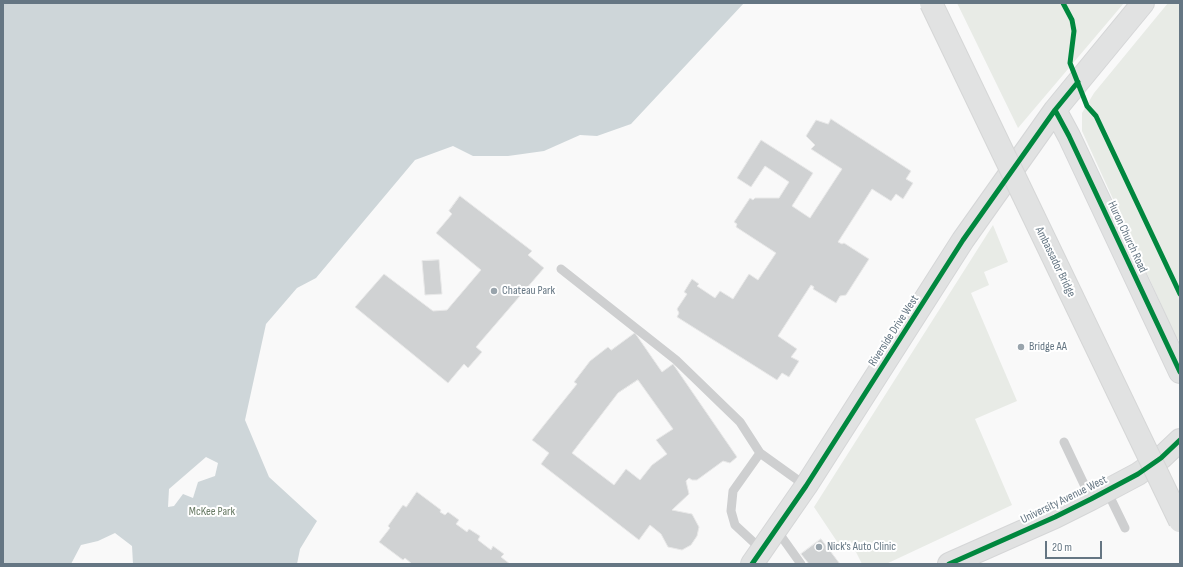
<!DOCTYPE html>
<html>
<head>
<meta charset="utf-8">
<style>
  body { margin:0 }
  #map { position:relative; width:1183px; height:567px; overflow:hidden; background:#f9f9f9; font-family:"Sofia Sans Condensed",sans-serif }
  canvas { display:block }
  .frame { position:absolute; inset:0; border:4px solid #657683; pointer-events:none }
  .scale { position:absolute; left:1045px; top:541px; width:57px; height:18px; box-sizing:border-box; border:2px solid #657683; border-top:0; padding-left:5px; font-size:12px; line-height:14px; white-space:nowrap; color:#657683; -webkit-text-stroke:3px #fff; paint-order:stroke }
</style>
</head>
<body>
<div id="map">
<canvas width="1183" height="567"></canvas>
<div class="frame"></div>
<div class="scale">20 m</div>
</div>
<script>
const g = document.querySelector('canvas').getContext('2d');
g.lineJoin = 'round';
function fill(path, color) {
  g.fillStyle = color;
  g.fill(path, 'evenodd');
}
function strokePath(path, color, width, dash) {
  g.strokeStyle = color;
  g.lineWidth = width;
  g.lineCap = dash ? 'butt' : 'round';
  g.setLineDash(dash || []);
  g.stroke(path);
}
function label(font, color, halo, rows, align = 'center') {
  g.font = font + ' "Sofia Sans Condensed",sans-serif';
  g.lineWidth = 4;
  g.setLineDash([]);
  g.textBaseline = 'middle';
  g.strokeStyle = halo;
  g.fillStyle = color;
  for (const [text, x, y, turn = 0] of rows) {
    g.save();
    g.translate(x, y);
    g.rotate((+turn || 0) * Math.PI / 180);
    g.textAlign = isNaN(turn) ? turn : align;
    if (halo) g.strokeText(text, 0, 0);
    g.fillText(text, 0, 0);
    g.restore();
  }
}
const green = new Path2D(`
  M957,3H1124L1018,128Z
  M1168,3H1180V342L1175,335L1082,131V113L1094,93Z
  M993,225L1008,262L984,272L989,285L971,293L1017,401L975,419L1012,505L886,564H862L850,540L840,546L814,507Z`);
const water = new Path2D(`
  M3,3H744L631,124L597,136L580,135L544,151L508,156H473L453,146L415,160L316,278L297,288L266,324L245,420L269,477L317,521L300,549L297,564H3Z`);
const pier = new Path2D(`
  M206,457L218,463L215,476L198,482L193,498L183,494L174,506L168,507L169,489Z
  M115,533L132,546L133,564H71L81,545L98,541Z`);
const building = new Path2D(`
  M831,119L911,171L906,179L913,183L903,199L896,194L891,201L872,189L838,242L842,244L844,243L869,259L846,295L840,296L836,303L813,289L814,287L811,285L778,336L797,349L791,357L799,361L789,377L782,373L777,380L677,317L679,313L677,309L687,294L684,292L692,279L699,284L697,286L715,298L720,291L733,299L749,274L758,280L776,253L736,227L737,224L734,222L750,198L753,200L755,198H779L789,182L765,166L751,187L737,178L761,140L813,173L792,206L810,218L842,169L811,149L815,145L806,136L816,120L828,124Z
  M460,196L532,251L528,255L544,268L476,347L482,352L468,368L464,364L448,383L355,307L384,274L433,311L447,310L481,270L436,233L452,214L449,211Z
  M439,260L442,294L425,295L422,261Z
  M635,333L662,372L673,364L737,457L730,463L723,461L697,480H692L689,478L686,481L689,494L672,510L692,514L699,527L697,536L691,545L682,550L668,547L661,534L650,525L639,540L541,464L549,453L532,440L577,384L574,382L590,361L608,347L611,350ZM638,380L673,429L656,440L667,454L652,465L640,480L626,469L614,485L572,453L618,393Z
  M417,492L441,510L440,512L445,515L448,512L459,520L456,524L467,532L469,529L480,536L478,540L491,550L493,546L504,554L501,557L510,564H412L405,558L403,560L379,542L390,528L388,526L403,505L406,507Z
  M821,539L840,564H809L801,554Z`);
const lane = new Path2D(`
  M561,269L676,360L740,422L760,453
  M1064,442L1091,499
  M1107,491L1125,528
  M776,529L801,564
  M762,550L735,525L731,511L733,491L760,453L806,486`);
const secondary = new Path2D(`
  M1055,110L1069,136L1180,372
  M752,564L806,486L963,240L1055,110L1143,3
  M949,564L1055,517L1091,499L1138,474L1161,458L1180,440`);
const highwayBridge = new Path2D(`
  M931,3L1180,521`);
const cycleway = new Path2D(`
  M1063,3L1072,20L1074,31L1070,63L1087,106L1096,116L1180,294
  M1055,110L1069,136L1180,372
  M752,564L806,486L963,240L1055,110L1078,82
  M949,564L1055,517L1091,499L1138,474L1161,458L1180,440`);
const markers = [
  [494,291,4,"#99a4ac"],
  [1021,347,4,"#99a4ac"],
  [819,547,4,"#99a4ac"]
];
const streetNames = [
  ["Huron Church Road",1127,237,65],
  ["Ambassador Bridge",1055,262,64],
  ["Riverside Drive West",894,331,-57],
  ["University Avenue West",1064,500,-26]
];
const poiNames = [
  ["Chateau Park",502,291],
  ["Bridge AA",1029,347],
  ["Nick's Auto Clinic",827,547]
];
const parkNames = [
  ["McKee Park",212,512]
];
fill(green, '#e8ebe6');
fill(water, '#ced6d9');
fill(pier, '#f9f9f9');
fill(building, '#d0d2d3');
strokePath(building, '#e8e8e8', 1);
strokePath(secondary, '#d5d6d7', 24);
strokePath(lane, '#cecfd0', 9);
strokePath(secondary, '#e1e2e2', 22);
strokePath(highwayBridge, '#d5d6d6', 24, []);
strokePath(highwayBridge, '#e1e2e2', 22);
strokePath(cycleway, '#00873e', 5);
for (const [x, y, r, color] of markers) {
  const dot = new Path2D();
  dot.arc(x, y, r, 0, 2 * Math.PI);
  g.fillStyle = color;
  g.fill(dot);
  strokePath(dot, '#fff', 1.5);
}
label('12px', '#657683', '#fff', streetNames);
label('12px', '#657683', '#fff', poiNames, 'left');
label('12px', '#687a64', '#fff', parkNames);
</script>
</body>
</html>
